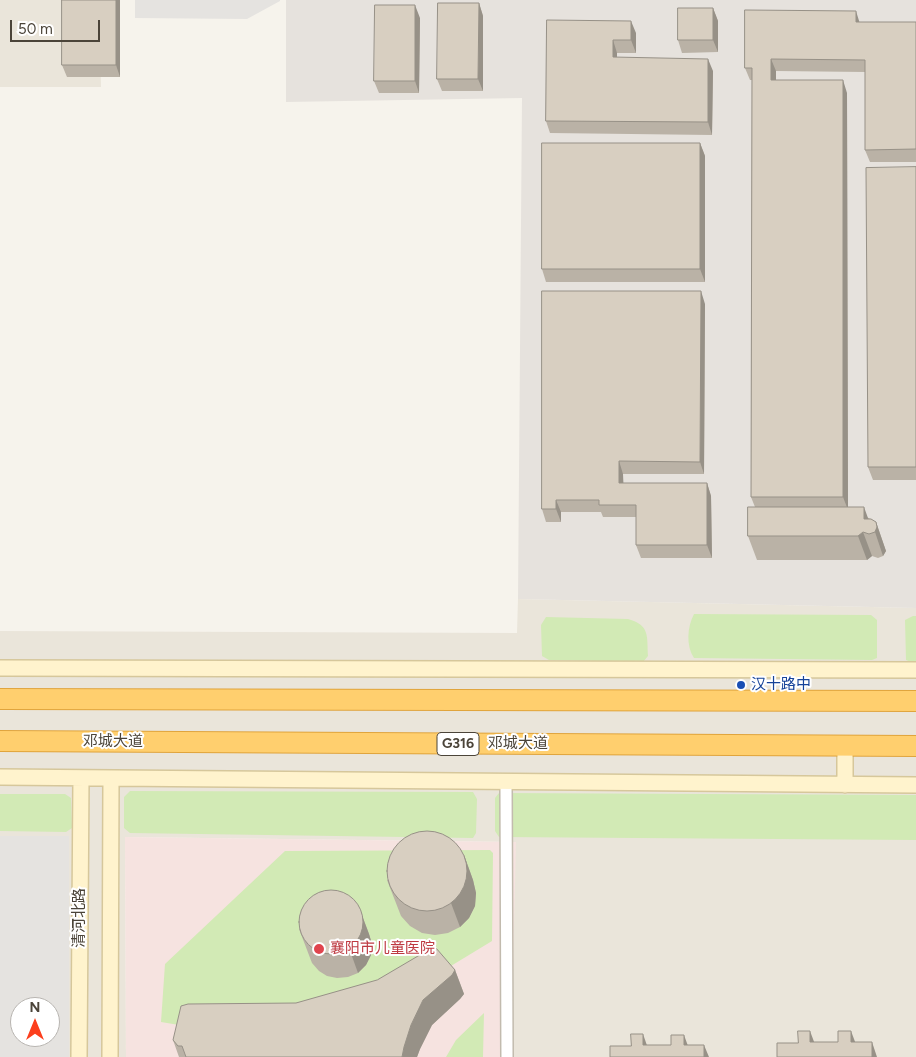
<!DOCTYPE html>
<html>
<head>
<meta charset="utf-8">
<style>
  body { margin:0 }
  #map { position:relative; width:916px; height:1057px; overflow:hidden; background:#f6f3ec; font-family:Figtree,sans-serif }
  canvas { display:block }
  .north { position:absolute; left:10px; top:997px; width:50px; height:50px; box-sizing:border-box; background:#fff; border:1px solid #b7b4b0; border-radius:50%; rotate:0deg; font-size:14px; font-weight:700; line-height:20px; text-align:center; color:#4b4439 }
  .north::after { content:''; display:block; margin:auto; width:18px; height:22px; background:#fc3f1d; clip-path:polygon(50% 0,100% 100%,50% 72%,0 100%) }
  .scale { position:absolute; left:10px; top:20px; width:90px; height:22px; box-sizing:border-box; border:2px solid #4b4439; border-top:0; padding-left:6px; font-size:15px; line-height:18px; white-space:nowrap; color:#4b4439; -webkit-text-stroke:4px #fff; paint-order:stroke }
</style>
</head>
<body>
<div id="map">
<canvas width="916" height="1057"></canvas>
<div class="north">N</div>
<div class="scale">50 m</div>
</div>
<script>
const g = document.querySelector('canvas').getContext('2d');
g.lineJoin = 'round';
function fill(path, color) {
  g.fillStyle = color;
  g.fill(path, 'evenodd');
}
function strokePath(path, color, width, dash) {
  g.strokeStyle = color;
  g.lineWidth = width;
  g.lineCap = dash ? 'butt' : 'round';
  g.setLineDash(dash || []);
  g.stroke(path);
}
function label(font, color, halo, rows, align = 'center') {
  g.font = font + ' Figtree,"Noto Sans SC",sans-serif';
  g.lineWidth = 4;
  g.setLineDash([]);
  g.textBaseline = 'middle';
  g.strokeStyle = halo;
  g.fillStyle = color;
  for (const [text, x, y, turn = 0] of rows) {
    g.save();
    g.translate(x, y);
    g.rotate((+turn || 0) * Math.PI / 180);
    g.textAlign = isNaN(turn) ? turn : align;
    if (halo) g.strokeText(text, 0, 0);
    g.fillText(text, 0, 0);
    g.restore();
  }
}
const residential = new Path2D(`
  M0,0H99L101,87H0Z
  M518,599L916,608V1057H511L515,842L125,837L126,1057H0V631L517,633ZM20,1007H50V1037H20Z`);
const industrial = new Path2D(`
  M286,0H916V608L518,599L522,98L286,102Z`);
const medical = new Path2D(`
  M125,837L516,842L511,1057H126Z`);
const green = new Path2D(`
  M694,614L871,615L877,620V658L872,660L694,658C686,646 687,627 694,614Z
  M913,616H916V662H911L906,660L905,620Z
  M546,617L628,619C650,625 647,636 648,656L643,662L549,660L542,656L541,625Z
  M130,791L473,792L477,799L476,833L473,838L130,833L124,828V797Z
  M499,793L916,795V840L499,837L495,831V798Z
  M0,794H65L71,798L72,828L66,832L0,831Z
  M490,850L493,853L492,941L441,972L197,1028L161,1022L165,964L285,851Z
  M484,1013L483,1057H446L456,1040Z`);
const parking = new Path2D(`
  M135,0H280V1L247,19L135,18Z
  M0,836H69V1057H0ZM20,1007H50V1037H20Z`);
const street = new Path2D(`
  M506,782L507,1057`);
const secondary = new Path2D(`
  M0,668L916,670
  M845,746V785
  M0,777L916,785
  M79,1057L81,778
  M110,1057L111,778`);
const highway = new Path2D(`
  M0,699L916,701
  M0,741L916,746`);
const wall = new Path2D(`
  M120,0V77H67L62,65Z
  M479,3L483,16V91H442L437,79Z
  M713,8L718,21V52L682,53L678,40Z
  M420,18L419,93H379L374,81Z
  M547,20L636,33V53H617V58L713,71L712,135L550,133L546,121Z
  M860,22H916V162H870L865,150V72L776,71V80L847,93L848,507L876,522L886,551L883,556L878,558L872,556L867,560H757L748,536L755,507L751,497L752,80H750L745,68Z
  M700,143L705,156V282H546L542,269Z
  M916,167V480H873L868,467Z
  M705,304L704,474H623V483H707L711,496L712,558H641L636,545V517H603L601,512H561V522H546L542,509Z
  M464,855L473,880L476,893L475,906L469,918L460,927L448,933L435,935L422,933L410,926L401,916L387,880Z
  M360,910L369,934L372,944L371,955L366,965L358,973L348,977L337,978L327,976L319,971L312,963L299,929Z
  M455,970L464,994L460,999L432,1025L420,1049L417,1057H179L173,1040L296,1003Z`);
const shadedWall = new Path2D(`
  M116,0H120V77L116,65Z
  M479,3L483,16V91L478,79Z
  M415,5L420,18L419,93L415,81Z
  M713,8L718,21V52L713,40Z
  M856,11L860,24L856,22Z
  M631,21L636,33V53L631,40Z
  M613,40L617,53V70L613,57Z
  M708,59L713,71L712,135L708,122Z
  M771,59L776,71V93L771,80Z
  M843,80L847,93L848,510L843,497Z
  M700,143L705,156V282L700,269Z
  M701,291L705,304L704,474L700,462Z
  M619,461L623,474L624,496L619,483Z
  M707,483L711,496L712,558L707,545Z
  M556,500L561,512V522L556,509Z
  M864,507L873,532L864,519Z
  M876,522L886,551L883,556L875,532Z
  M863,532L872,556L867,560L858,536Z
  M464,855L473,880L476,893L475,906L469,918L460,927L451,903Z
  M360,910L369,934L372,944L371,955L366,965L358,973L349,948Z
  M455,970L464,994L460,999L432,1025L420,1049L417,1057H402L404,1047L411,1025L423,1000Z
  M810,1031L819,1055L810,1042Z
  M851,1031L860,1055L851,1042Z
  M643,1034L651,1057L643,1045Z
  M684,1035L692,1057L684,1045Z
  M872,1042L877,1057H872Z
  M704,1045L709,1057H704Z`);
const building = new Path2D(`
  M62,0H116V65H62Z
  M438,3H479L478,79H437Z
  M375,5H415V81H374Z
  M678,8H713V40H678Z
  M745,10L856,11V22H916V149L865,150V60L771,59V80H843V497H751L752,68H745Z
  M547,20L631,21V40H613V57L708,59V122L546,121Z
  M542,143H700V269H542Z
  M916,167V467H868L866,168Z
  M542,291H701L700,462L619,461V483H707V545H636V505H599V500H556V509H542Z
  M748,507H864V519H871L876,522L877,527L875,532L869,534L863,532L858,536H748Z
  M387 871a40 40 0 1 1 80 0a40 40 0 1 1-80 0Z
  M299 922a32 32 0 1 1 64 0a32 32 0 1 1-64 0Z
  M432,948H436L455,970L452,975L423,1000L411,1025L404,1047L402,1057H186L182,1046H178L173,1040L181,1006L188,1004L296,1003L377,980Z
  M798,1031H810V1042H838V1031H851V1042H872V1057H777V1043H798Z
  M631,1034H643V1045H671V1035H684V1045H704V1057H610V1046H631Z`);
const markers = [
  [741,685,5,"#1a4fb4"],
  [319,949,6,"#e0444e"]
];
const shields = [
  [458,744,42]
];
const shieldNames = [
  ["G316",458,744]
];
const transitNames = [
  ["汉十路中",751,685]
];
const streetNames = [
  ["邓城大道",113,742],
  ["邓城大道",518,744],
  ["清河北路",80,918,-90]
];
const healthNames = [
  ["襄阳市儿童医院",330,949]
];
fill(residential, '#eae5da');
fill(industrial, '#e6e2dd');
fill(medical, '#f6e3e0');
fill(green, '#d2eab5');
fill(parking, '#e5e3e0');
strokePath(street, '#c2bbae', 14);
strokePath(secondary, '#d6c79b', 18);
strokePath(highway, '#e0a43c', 22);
strokePath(street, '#fff', 11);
strokePath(secondary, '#fff3cd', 15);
strokePath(highway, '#ffcf6e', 20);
fill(wall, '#bab2a6');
fill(shadedWall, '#979187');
fill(building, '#d8cfc1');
strokePath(building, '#979187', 1);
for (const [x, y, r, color] of markers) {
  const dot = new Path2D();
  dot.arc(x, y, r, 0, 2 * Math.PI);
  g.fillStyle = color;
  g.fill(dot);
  strokePath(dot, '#fff', 2);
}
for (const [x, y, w] of shields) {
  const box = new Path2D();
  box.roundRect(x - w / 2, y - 11.5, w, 23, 4);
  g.fillStyle = '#fff';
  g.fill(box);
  strokePath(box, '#4b4439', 1);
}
label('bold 14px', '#4b4439', null, shieldNames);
label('15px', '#164399', '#fff', transitNames, 'left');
label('15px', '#4b4439', '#fff', streetNames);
label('15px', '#be3a42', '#fff', healthNames, 'left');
</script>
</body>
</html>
